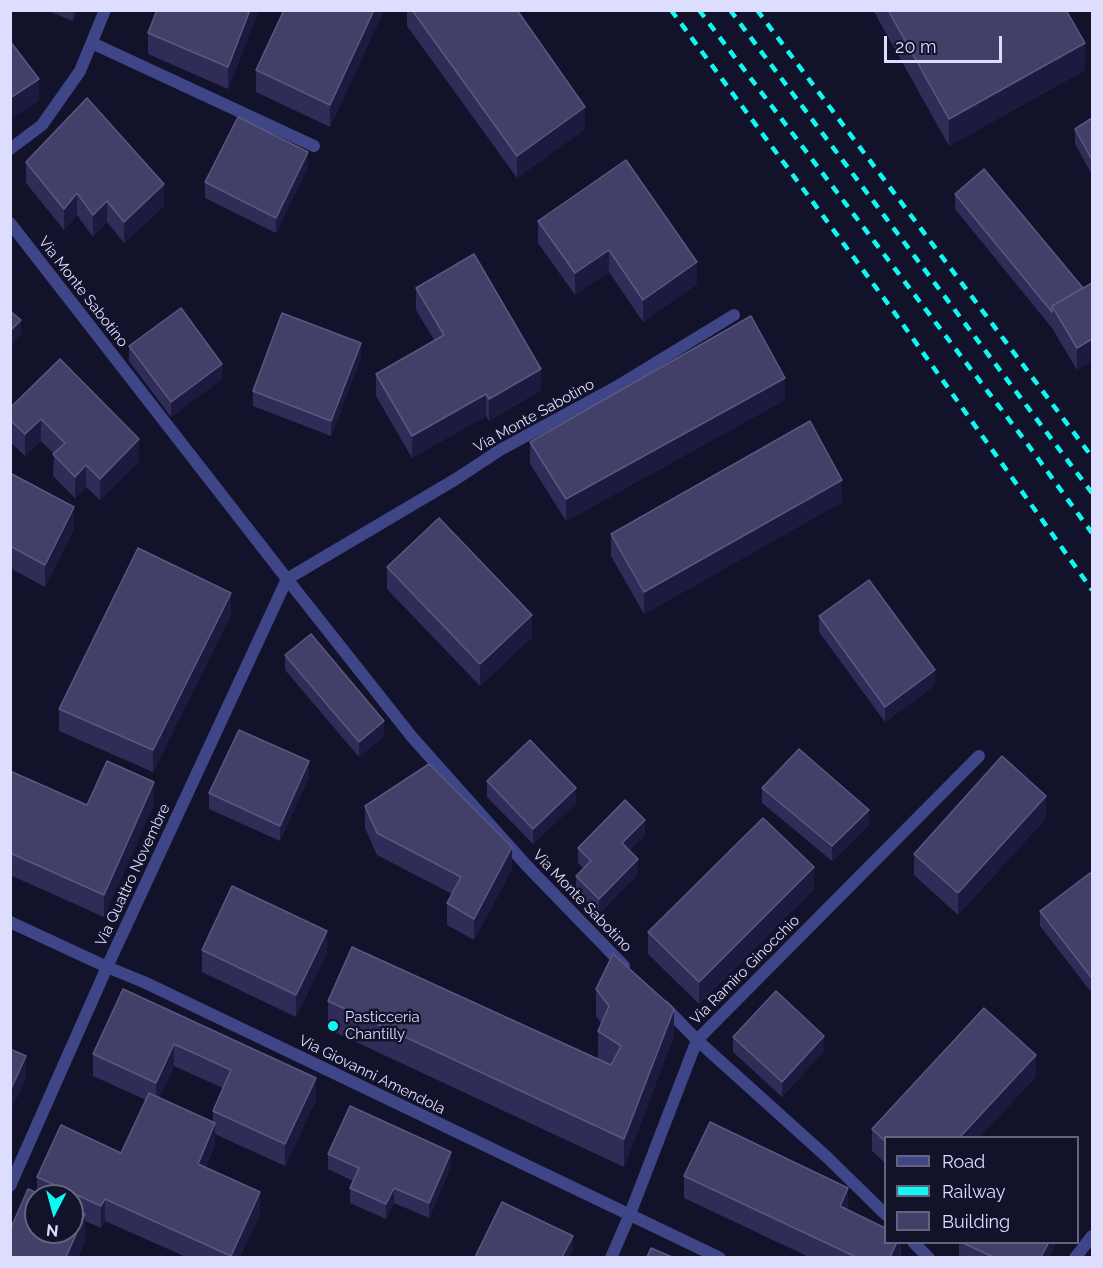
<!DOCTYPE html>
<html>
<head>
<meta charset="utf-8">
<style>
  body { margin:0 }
  #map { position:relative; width:1103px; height:1268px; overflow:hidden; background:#13122b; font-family:Raleway,sans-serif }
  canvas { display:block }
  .frame { position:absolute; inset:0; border:12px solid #dddefe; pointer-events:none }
  .legend { position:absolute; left:884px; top:1136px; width:195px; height:108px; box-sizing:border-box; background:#13122b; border:2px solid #64647f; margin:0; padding:8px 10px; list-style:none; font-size:18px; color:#dddefe }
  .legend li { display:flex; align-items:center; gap:12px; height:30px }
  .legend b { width:30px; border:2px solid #64647f }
  .north { position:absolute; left:24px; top:1184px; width:60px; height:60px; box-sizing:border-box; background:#13122b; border:2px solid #64647f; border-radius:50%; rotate:186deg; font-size:16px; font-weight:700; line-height:24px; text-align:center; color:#dddefe }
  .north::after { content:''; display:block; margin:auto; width:21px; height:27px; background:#10f8f1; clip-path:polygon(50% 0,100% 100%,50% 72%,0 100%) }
  .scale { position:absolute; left:884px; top:36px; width:118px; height:27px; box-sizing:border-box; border:3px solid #dddefe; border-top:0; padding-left:8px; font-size:18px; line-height:21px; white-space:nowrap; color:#dddefe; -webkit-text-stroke:4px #13122b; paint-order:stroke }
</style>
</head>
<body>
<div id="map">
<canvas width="1103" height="1268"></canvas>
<div class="frame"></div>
<ul class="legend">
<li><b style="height:8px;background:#3f4688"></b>Road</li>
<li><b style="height:8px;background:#10f8f1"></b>Railway</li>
<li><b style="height:16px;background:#423f69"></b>Building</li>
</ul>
<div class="north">N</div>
<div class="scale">20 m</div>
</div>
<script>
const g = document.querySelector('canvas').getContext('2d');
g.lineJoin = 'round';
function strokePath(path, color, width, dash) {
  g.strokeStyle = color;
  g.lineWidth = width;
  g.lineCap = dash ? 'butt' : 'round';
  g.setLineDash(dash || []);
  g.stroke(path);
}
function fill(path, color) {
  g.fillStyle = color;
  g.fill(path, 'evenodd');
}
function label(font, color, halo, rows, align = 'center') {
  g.font = font + ' Raleway,sans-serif';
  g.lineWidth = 5;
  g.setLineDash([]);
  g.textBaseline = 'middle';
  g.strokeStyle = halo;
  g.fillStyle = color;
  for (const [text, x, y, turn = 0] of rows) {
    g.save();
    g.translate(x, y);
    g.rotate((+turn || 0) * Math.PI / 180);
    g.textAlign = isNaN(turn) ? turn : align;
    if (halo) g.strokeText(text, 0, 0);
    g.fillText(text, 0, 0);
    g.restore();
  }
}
const service = new Path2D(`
  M1075,1258L1092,1236`);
const minor = new Path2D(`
  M92,43L314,146
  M10,149L42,125L80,71L105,10
  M10,223L287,579L412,737L527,866L624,966
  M10,922L107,967L146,983L720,1258
  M664,1006L697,1040L829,1159L886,1215
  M10,1186L107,967L287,579L456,479L500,450L616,387L734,315
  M913,1242L929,1258
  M611,1258L630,1214L697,1040L979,756`);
const rail = new Path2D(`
  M671,10L894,312L1092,590
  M699,10L1026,442L1092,533
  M730,10L1092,493
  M757,10L1092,457`);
const wall = new Path2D(`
  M46,10H78L73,21Z
  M259,10L228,89L148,54V33Z
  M384,10L330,127L256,92V70Z
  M407,10H517L585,129L517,178L407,26Z
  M873,10H1066L1085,70L949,146Z
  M1092,118V175L1075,144V129Z
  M26,162L164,206L124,243L107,222L93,237L77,215L64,230L26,183Z
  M308,167L276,233L205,198V182Z
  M955,194L1083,288L1077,370L1052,328L955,209Z
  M538,221L697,284L643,322L609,272L575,295L538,243Z
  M416,288L541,390L489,421L486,416L412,458L376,396V374L434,340L416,310Z
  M129,346L222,379L171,417L129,361Z
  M361,358L331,436L253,406V391Z
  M60,359L139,461L100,500L86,487L75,498L53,476L54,454L41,441L25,456L10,442V408Z
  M785,400L566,521L530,464V442Z
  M10,473L74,529L45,587L10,568Z
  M842,502L644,614L611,556V534Z
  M387,567L532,637L480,686L387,589Z
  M231,615L153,772L59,731V709Z
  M819,616L935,685L885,722L819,632Z
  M285,655L384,736L359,757L285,670Z
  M10,771L87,805L154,804L104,917L10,875Z
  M309,777L280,841L209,809V793Z
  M487,781L576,803L533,844L487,797Z
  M762,788L869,825L832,861L762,803Z
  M365,806L512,869L474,940L447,925V903L452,894L377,855L365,828Z
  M1046,818L958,915L914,875V854Z
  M645,835L629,851L638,874L599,914L576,891V876L583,868L578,863V848Z
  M1092,876L1091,992L1040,926V911Z
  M814,889L699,1004L648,954V932Z
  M202,950L327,953L296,1017L202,972Z
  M123,989L316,1078V1100L285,1166L215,1134V1145L206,1167L260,1192V1214L240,1257H186L105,1221L101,1228L85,1221V1241L78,1257H10V1230L28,1189L37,1193V1177L61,1125L121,1153L146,1100L93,1076V1054ZM174,1066L223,1088L213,1111V1122L159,1098ZM36,1196H72V1232H36Z
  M596,989L674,1036L624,1167L328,1029V1001L598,1059V1031L601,1023L596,1016Z
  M733,1037L824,1051L782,1097L733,1052Z
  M1036,1077L885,1137V1163L872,1151V1129Z
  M328,1154L451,1167L429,1218L394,1203L386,1219L350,1203V1188L353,1181L328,1169Z
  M684,1176L901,1242V1257H809L684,1198Z
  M959,1242H1056L1049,1257H959Z`);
const shadedWall = new Path2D(`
  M73,10H78L73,21Z
  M250,10H259L228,89V67Z
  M374,10H384L330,127V105Z
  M1085,43V70L949,146V119Z
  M39,79V101L10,120V98Z
  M585,107V129L517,178V156Z
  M308,152V167L276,233V218Z
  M164,184V206L124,243V222Z
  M77,193V215L64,230V209Z
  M107,201V222L93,237V215Z
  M609,250V272L575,295V273Z
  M697,262V284L643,322V300Z
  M21,320V335L10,347V331Z
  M1092,339V361L1077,370V348Z
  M361,343V358L331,436V421Z
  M222,364V379L171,417V402Z
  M541,369V390L489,421V399Z
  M785,378V400L566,521V499Z
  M486,394V416L412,458V436Z
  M41,419V441L25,456V434Z
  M139,439V461L100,500V479Z
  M86,465V487L75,498V477Z
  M842,480V502L644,614V592Z
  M74,507V529L45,587V565Z
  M231,593V615L153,772V750Z
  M532,615V637L480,686V664Z
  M935,670V685L885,722V707Z
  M384,721V736L359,757V742Z
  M309,761V777L280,841V826Z
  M154,782V804L104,917V895Z
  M576,788V803L533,844V829Z
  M1046,796V818L958,915V893Z
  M869,810V825L832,861V846Z
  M645,820V835L622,859V843Z
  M512,847V869L474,940V919Z
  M638,859V874L599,914V899Z
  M814,867V889L699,1004V982Z
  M327,931V953L296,1017V995Z
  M1092,975V990L1091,992V977Z
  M674,1009V1036L624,1167V1139Z
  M824,1036V1051L782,1097V1082Z
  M174,1044V1066L156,1105V1083Z
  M1036,1055V1077L980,1137H960Z
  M26,1056V1078L10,1113V1091Z
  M316,1078V1100L285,1166V1144Z
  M215,1123V1145L198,1185V1164Z
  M451,1152V1167L429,1218V1203Z
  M394,1188V1203L386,1219V1204Z
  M848,1188V1209L840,1228V1206Z
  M260,1192V1214L240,1257H231Z
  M105,1199V1221L101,1228V1206Z
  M85,1214V1241L78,1257H66Z
  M573,1236V1251L570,1257H562Z
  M897,1242H901L900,1257H890Z
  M1049,1242H1056L1049,1257H1041Z`);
const building = new Path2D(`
  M157,10H250L228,67L148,33Z
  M284,10H374L330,105L256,70Z
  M412,10H517L585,107L517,156Z
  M888,10H1066L1085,43L949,119Z
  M10,41L39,79L10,98Z
  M87,98L164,184L124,222L107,201L93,215L77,193L64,209L26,162Z
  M238,117L308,152L276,218L205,182Z
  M1092,118V160L1075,129Z
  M626,160L697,262L643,300L609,250L575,273L538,221Z
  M984,169L1083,288L1052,306V312L955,194Z
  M474,254L541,369L489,399L486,394L412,436L376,374L444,335L416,288Z
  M1092,283V339L1077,348L1052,306Z
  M181,308L222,364L171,402L129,346Z
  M10,311L21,320L10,331Z
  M282,313L361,343L331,421L253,391Z
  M751,316L785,378L566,499L530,442Z
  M60,359L139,439L100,479L86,465L75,477L53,454L65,443L41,419L25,434L10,420V408Z
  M810,421L842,480L644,592L611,534Z
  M10,473L74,507L45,565L10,546Z
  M439,518L532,615L480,664L387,567Z
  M138,548L231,593L153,750L59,709Z
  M869,580L935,670L885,707L819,616Z
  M311,634L384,721L359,742L285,655Z
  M239,730L309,761L280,826L209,793Z
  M530,740L576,788L533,829L487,781Z
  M799,749L869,810L832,846L762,788Z
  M1002,756L1046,796L958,893L914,854Z
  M107,761L154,782L104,895L10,853V771L87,805Z
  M429,764L512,847L474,919L447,903L461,877L377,833L365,806Z
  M625,800L645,820L622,843L638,859L599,899L576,876L591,861L578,848Z
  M763,818L814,867L699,982L648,932Z
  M1090,873L1092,876V975L1091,977L1040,911Z
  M232,886L327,931L296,995L202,950Z
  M352,947L611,1065L621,1046L598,1031L609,1006L596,989L613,954L674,1009L624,1139L328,1001Z
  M123,989L316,1078L285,1144L213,1111L231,1070L174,1044L156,1083L93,1054Z
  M776,991L824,1036L782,1082L733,1037Z
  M984,1008L1036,1055L960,1137H885V1141L872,1129Z
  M10,1049L26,1056L10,1091Z
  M149,1093L215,1123L198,1164L260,1192L231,1256L105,1199L101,1206L37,1177L61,1125L121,1153Z
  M350,1106L451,1152L429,1203L394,1188L386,1204L350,1188L359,1168L328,1154Z
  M710,1122L848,1188L840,1206L885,1228V1242H897L890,1257H856L684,1176Z
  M28,1189L44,1196H36V1232H72V1208L85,1214L66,1257H10V1230Z
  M502,1202L573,1236L562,1257H475Z
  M961,1242H1049L1041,1257H993Z
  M651,1248L672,1257H647Z`);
const markers = [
  [333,1026,6,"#10f8f1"]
];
const streetNames = [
  ["Via Monte Sabotino",83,292,52],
  ["Via Monte Sabotino",534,416,-29],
  ["Via Quattro Novembre",133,875,-65],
  ["Via Monte Sabotino",582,901,46],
  ["Via Ramiro Ginocchio",745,970,-45],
  ["Via Giovanni Amendola",372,1075,26]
];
const poiNames = [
  ["Pasticceria",345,1017],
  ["Chantilly",345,1034]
];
strokePath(service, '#3f4688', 12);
strokePath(minor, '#3f4688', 12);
strokePath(rail, '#10f8f1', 4.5, [9, 8]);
fill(wall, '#2f2c58');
fill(shadedWall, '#1c1a3e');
fill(building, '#423f69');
strokePath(building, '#5a5881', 1.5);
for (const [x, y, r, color] of markers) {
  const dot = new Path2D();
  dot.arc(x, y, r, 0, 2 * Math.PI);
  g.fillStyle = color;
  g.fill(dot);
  strokePath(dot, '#13122b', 2);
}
label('15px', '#dddefe', '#13122b', streetNames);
label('15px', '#dddefe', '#13122b', poiNames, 'left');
</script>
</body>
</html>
